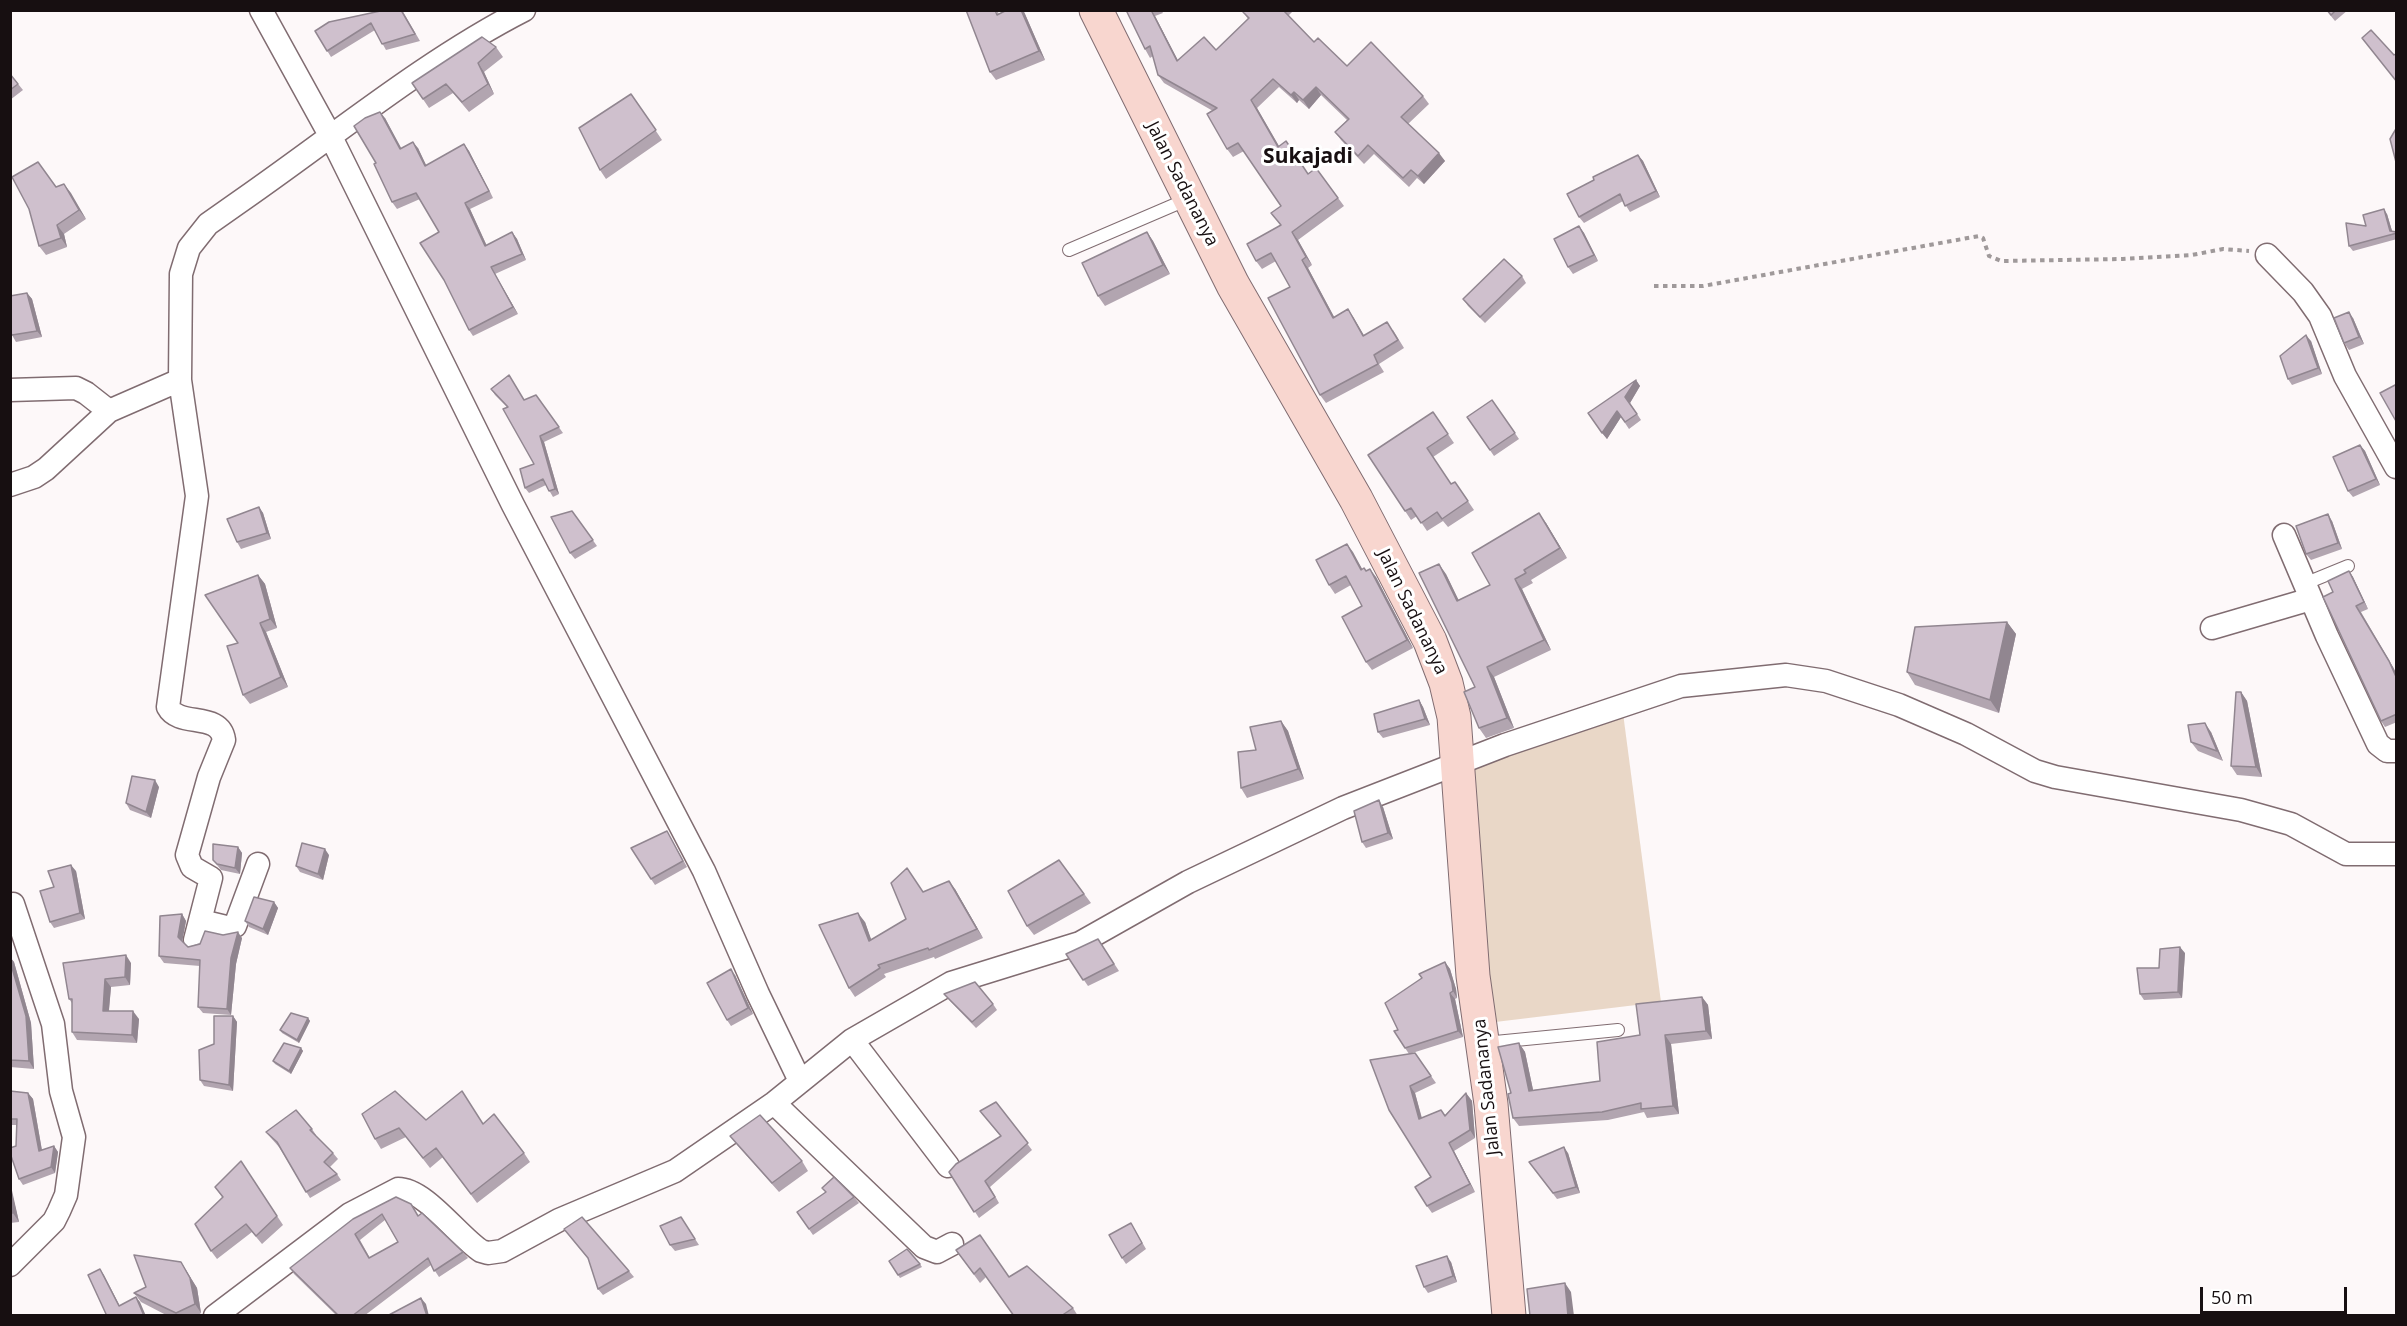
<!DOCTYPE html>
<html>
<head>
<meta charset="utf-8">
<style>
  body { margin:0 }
  #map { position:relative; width:2407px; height:1326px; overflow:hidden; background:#fdf8f9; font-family:"Open Sans",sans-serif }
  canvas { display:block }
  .frame { position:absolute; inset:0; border:12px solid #170f11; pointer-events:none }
  .scale { position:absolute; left:2200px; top:1287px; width:147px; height:27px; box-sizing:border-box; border:3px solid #170f11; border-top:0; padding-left:8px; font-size:18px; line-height:21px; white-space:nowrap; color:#170f11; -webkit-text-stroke:4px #fff; paint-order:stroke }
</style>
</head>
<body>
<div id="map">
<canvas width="2407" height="1326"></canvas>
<div class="frame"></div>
<div class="scale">50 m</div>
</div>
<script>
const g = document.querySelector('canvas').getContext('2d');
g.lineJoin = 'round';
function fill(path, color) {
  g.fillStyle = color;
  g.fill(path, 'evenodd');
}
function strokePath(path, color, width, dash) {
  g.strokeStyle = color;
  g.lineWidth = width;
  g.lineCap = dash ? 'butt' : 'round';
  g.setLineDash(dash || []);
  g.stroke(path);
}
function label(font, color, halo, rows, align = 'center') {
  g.font = font + ' "Open Sans",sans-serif';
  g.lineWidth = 6;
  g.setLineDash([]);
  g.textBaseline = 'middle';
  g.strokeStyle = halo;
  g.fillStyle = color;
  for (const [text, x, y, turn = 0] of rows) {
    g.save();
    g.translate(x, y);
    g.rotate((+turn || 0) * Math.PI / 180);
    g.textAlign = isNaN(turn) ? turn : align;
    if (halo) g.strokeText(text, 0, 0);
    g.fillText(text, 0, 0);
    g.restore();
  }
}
const green = new Path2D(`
  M1623,713L1661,1002L1487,1023L1471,762Z`);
const path = new Path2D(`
  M1654,286H1703L1979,236L1983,238L1989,256L2001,261L2123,259L2192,255L2223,249L2249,251`);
const lane = new Path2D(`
  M1069,250L1188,199
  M2304,584L2348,566
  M1485,1043L1618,1030`);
const street = new Path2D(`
  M261,10L331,137L513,505L704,871L758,994L800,1081
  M2267,255L2303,292L2320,316L2345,376L2396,467
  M10,390L76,388L86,393L109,411
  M10,485L34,477L46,469L109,411L180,380
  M2284,535L2327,636L2378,744L2387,751H2396
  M2212,628L2311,599
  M201,921L230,928L235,926L258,864
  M195,940L211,878L192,867L187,855L209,777L224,740C220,711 179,728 168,707L197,496L180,380L181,274L189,248L208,224L235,205C328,141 424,61 524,10
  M852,1040L948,1166
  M774,1103L924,1247L937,1252L952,1244
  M10,1265L54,1221L59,1211L66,1195L74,1137L61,1091L53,1024L13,904
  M215,1316L350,1214L398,1189C425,1189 458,1236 481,1251L488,1253L502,1251L559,1220L675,1171L774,1103L852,1040L951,983L1080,943L1188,882L1343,808L1505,745L1681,686L1786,675L1826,681L1899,705L1966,734L2035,771L2055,777L2241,810L2291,824L2346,854H2396`);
const secondary = new Path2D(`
  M1096,10L1233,285L1356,499L1430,641L1446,683L1454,717L1473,976L1491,1104L1509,1316`);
const wall = new Path2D(`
  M402,10L420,41L386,50L375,30L331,57L315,31Z
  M997,10L999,14L1007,10H1023L1025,14L1045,60L996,80L990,72Z
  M1126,10H1161L1163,13L1155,16L1178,61L1216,50L1248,19L1243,12L1245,10H1294L1288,16L1314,42L1347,66L1423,96L1429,104L1408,124L1445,161L1424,184L1417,178L1409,187L1374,154L1364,164L1341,140L1335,132L1347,120L1321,95L1309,109L1299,100L1297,103L1279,87L1257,108L1279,146L1308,174L1316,168L1344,206L1298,240L1312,265L1308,268L1334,317L1348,309L1364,336L1393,330L1404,348L1379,364L1384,372L1326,403L1320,395L1290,287L1276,261L1262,269L1256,261L1281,226V206L1244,151L1233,157L1227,149L1213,111L1164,83L1158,75L1153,56L1150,58L1145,49Z
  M2326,10H2348L2335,21Z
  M496,47L503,57L484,72L494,94L469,112L453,93L429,108L412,83Z
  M10,74L23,90L10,100Z
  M631,94L662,140L606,179L600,170Z
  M385,118L401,149L418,148L426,166L464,144L469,151L493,198L470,209L487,246L512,232L517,239L526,260L495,274L518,314L473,336L469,330L439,232L420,199L397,209L392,202L376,163Z
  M1638,155L1643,161L1660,197L1630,212L1623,201L1584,223L1579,217Z
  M64,184L86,219L64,234L67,247L46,255L39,246L56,187Z
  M2387,214L2392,231L2397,233V239L2353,251L2349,246L2366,226Z
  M1579,226L1584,233L1598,261L1573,274L1568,267Z
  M1147,232L1153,241L1170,274L1105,306L1098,296Z
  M1522,276L1526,283L1485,323L1468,306L1463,299Z
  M27,293L32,299L42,337L16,342L12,335Z
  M2353,318L2364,344L2349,350L2344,343Z
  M2311,341L2322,374L2292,385L2288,379Z
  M1636,380L1640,386L1630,403L1641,420L1629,429L1621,417L1607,439L1588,413Z
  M491,389L524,400L536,395L563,433L544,442L559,494L553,497L546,485L529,493L525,488L534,464L507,407L495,395Z
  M1492,400L1519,439L1494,456L1467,417Z
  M1433,412L1454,443L1433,457L1451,484L1455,482L1474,510L1448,527L1443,521L1427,531L1417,516L1411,520L1368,455Z
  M2360,445L2365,451L2380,485L2353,497L2348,491Z
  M259,507L263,513L271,539L241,549L237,542Z
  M572,511L597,546L575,559L570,553Z
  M2332,521L2342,549L2311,560L2306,554Z
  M1546,523L1567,558L1531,580L1533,583L1522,589L1551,650L1494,677L1514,728L1486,738L1479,728L1475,687L1446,574L1458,600L1490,585Z
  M1347,544L1362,569L1376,577L1413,648L1372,670L1366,662L1362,606L1351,585L1335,594L1329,585Z
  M2349,571L2353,577L2368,609L2361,612L2393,667L2397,675V722L2385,727L2381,721L2333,592Z
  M258,575L265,584L277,628L266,632L288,687L250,704L243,695Z
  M2007,622L2016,634L1999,713L1915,685L1907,672Z
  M2241,692L2247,701L2262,777L2237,775L2231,766Z
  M1419,700L1423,707L1430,725L1383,738L1378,732Z
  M1281,721L1288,731L1304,779L1247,798L1241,788L1256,750Z
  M2211,732L2223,761L2198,751L2191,742Z
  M159,787L151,818L130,810L126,803Z
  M1383,807L1393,839L1366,848L1362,842Z
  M671,838L687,867L655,885L651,879Z
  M238,847L242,853L240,874L221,870L213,860Z
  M329,855L323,880L300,872L296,866Z
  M1059,860L1091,903L1034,935L1027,926Z
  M76,871L85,919L54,928L50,922L54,887Z
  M955,889L983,938L935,959L934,957L884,974L886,977L855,997L849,988L865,922L871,940L906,919L924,892Z
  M274,902L278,908L268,935L249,927L245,921Z
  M182,914L186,921L182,941L188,947L223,935L242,938L236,964L231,1015L203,1013L198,1007L200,966L164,963L159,956Z
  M1098,939L1119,971L1088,986L1066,954Z
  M2185,953L2182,998L2144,1000L2140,994L2159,968Z
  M10,957L14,962L31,1023L34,1069L10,1067Z
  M1445,962L1450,969L1456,989L1457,998L1455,999L1463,1037L1409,1054L1394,1031L1398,1030L1422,978Z
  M131,963L130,985L111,987L109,1011L139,1019L137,1043L77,1040L72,1032V1003L69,999Z
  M735,975L753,1014L731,1026L727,1020Z
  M944,994L993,1004L997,1010L976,1028L949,1000Z
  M1702,997L1708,1005L1712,1039L1671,1044L1679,1114L1647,1118L1644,1112L1608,1120L1519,1126L1513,1118L1511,1093L1519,1043L1525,1052L1533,1090L1600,1081L1640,1035Z
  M233,1016L237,1022L233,1091L204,1086L200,1080L214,1044Z
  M308,1018L310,1021L299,1043L282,1033L280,1030Z
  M301,1048L303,1051L291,1074L275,1064L273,1061Z
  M1415,1053L1436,1083L1415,1093L1422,1118L1441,1110L1445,1115L1466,1093L1472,1101L1475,1138L1454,1151L1475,1192L1432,1213L1427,1206L1431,1177L1389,1110Z
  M10,1091L28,1093L33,1099L42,1150L54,1146L58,1152L55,1173L23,1185L19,1179L16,1125H10Z
  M996,1102L1032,1150L990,1187L999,1203L979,1218L949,1172L1001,1137L980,1111Z
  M362,1114L426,1120L483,1124L524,1153L530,1162L477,1203L443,1157L430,1168L406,1137L381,1149L375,1139Z
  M312,1129L316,1135L315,1136L333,1153L338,1159L330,1167L337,1174L341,1180L310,1198L279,1147L271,1138L266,1132Z
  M730,1136L802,1161L808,1171L779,1192L737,1145Z
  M1568,1153L1580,1193L1557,1199L1529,1162Z
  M241,1161L283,1225L262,1244L252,1232L217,1259L211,1251L222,1197L215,1187Z
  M10,1185L19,1222L10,1223Z
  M822,1188L854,1197L859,1203L813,1235L797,1212L826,1192Z
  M396,1197L463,1252L468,1258L439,1277L431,1265L364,1316H337L294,1274L290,1268ZM385,1220L398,1242L370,1258L360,1240Z
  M681,1217L699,1245L675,1251L670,1245Z
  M1131,1223L1146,1249L1126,1264L1122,1258Z
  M564,1229L629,1271L634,1277L603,1295L598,1289L589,1260Z
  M956,1250L1073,1308L1078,1316H1014L986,1277L980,1283Z
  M889,1261L920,1264L922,1267L900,1278Z
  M181,1262L197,1288L201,1313L197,1316H168L141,1302L134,1293L146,1287Z
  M1451,1262L1457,1282L1428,1293L1424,1287Z`);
const shadedWall = new Path2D(`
  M1021,10H1023L1025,14L1045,60L1039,51Z
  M1151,10L1155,16L1183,70L1177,61Z
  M478,63L484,72L494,94L488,84Z
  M1316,87L1321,95L1309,109L1303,100Z
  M1294,92L1299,100L1297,103L1291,95Z
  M1251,100L1257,108L1284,155L1278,147Z
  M380,112L385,118L405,155L400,149Z
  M413,142L418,148L430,173L425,166Z
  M464,144L469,151L493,198L489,191Z
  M1439,153L1445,161L1424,184L1418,176Z
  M1638,155L1643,161L1660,197L1656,191Z
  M64,184L71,193L86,219L79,210Z
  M465,203L470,209L490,253L485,246Z
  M2384,209L2387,214L2393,234L2390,231Z
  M57,225L64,234L67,247L61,238Z
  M1579,226L1584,233L1598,261L1594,255Z
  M512,232L517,239L526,260L522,254Z
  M1147,232L1153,241L1170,274L1163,265Z
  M1292,232L1298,240L1312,265L1306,257Z
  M1302,260L1308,268L1339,326L1333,318Z
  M491,267L495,274L518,314L513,307Z
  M27,293L32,299L42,337L37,331Z
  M1348,309L1354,318L1369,344L1363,336Z
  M2349,312L2353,318L2364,344L2359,337Z
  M2306,335L2311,341L2322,374L2318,368Z
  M1636,380L1640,386L1630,403L1625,397Z
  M1617,411L1621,417L1607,439L1602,433Z
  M540,436L544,442L559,494L555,489Z
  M2360,445L2365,451L2380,485L2376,479Z
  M259,507L263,513L271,539L267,533Z
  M1539,513L1546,523L1567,558L1560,548Z
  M2328,514L2332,521L2342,549L2338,543Z
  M1347,544L1353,552L1367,578L1361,570Z
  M1439,564L1446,574L1464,611L1457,601Z
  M1370,569L1376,577L1413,648L1407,640Z
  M2349,571L2353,577L2368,609L2364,602Z
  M258,575L265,584L277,628L270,619Z
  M1515,579L1522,589L1551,650L1544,640Z
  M2356,606L2393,667L2397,675V679Z
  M2007,622L2016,634L1999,713L1990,700Z
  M260,623L266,632L288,687L281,677Z
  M1487,667L1494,677L1514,728L1507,718Z
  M2241,692L2247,701L2262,777L2256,767Z
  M1419,700L1423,707L1430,725L1425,719Z
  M1281,721L1288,731L1304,779L1298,769Z
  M2205,723L2211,732L2223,761L2217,751Z
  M155,780L159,787L151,818L146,812Z
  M1379,800L1383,807L1393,839L1388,833Z
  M238,847L242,853L240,874L235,868Z
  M325,849L329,855L323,880L318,874Z
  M71,865L76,871L85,919L80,913Z
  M949,881L955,889L983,938L977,929Z
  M274,902L278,908L268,935L263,929Z
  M858,913L865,922L875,950L869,941Z
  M182,914L186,921L182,943L178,937Z
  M238,932L242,938L236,964L231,1015L227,1009L231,958Z
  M2180,947L2185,953L2182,998L2178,992Z
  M126,955L131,963L130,985L125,977Z
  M10,957L14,962L31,1023L34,1069L29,1061Z
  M1445,962L1450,969L1456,989L1457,998L1453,991Z
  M731,969L735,975L753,1014L748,1008Z
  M105,979L111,987L108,1019L103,1011Z
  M1450,993L1455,999L1463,1037L1458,1031Z
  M1702,997L1708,1005L1712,1039L1706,1031Z
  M133,1011L139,1019L137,1043L132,1035Z
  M233,1016L237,1022L233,1091L229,1085Z
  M308,1018L310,1021L299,1043L297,1040Z
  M1665,1035L1671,1044L1679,1114L1673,1106Z
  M1519,1043L1525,1052L1535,1099L1529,1091Z
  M301,1048L303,1051L291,1074L289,1071Z
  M1410,1086L1415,1093L1424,1127L1419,1119Z
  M28,1093L33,1099L43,1157L39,1151Z
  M1466,1093L1472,1101L1475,1138L1470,1130Z
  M1449,1143L1454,1151L1475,1192L1470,1184Z
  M54,1146L58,1152L55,1173L51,1167Z
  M1564,1147L1568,1153L1580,1193L1576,1187Z
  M10,1185L11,1186L19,1222L13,1213L10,1201Z
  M1447,1256L1451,1262L1457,1282L1453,1276Z
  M181,1262L197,1288L201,1313L195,1304Z
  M100,1269L104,1275L123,1312L119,1306Z
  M1565,1283L1571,1292L1574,1316H1568Z
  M136,1297L140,1302L146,1316H144Z
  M421,1298L426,1304L429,1316L427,1315Z`);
const building = new Path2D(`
  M385,10H401L415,34L382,44L371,23L327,51L315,31L329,22Z
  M966,10H995L997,15L1007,10H1021L1039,51L990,72Z
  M1126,10H1151L1177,61L1204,37L1216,50L1249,18L1243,12L1245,10H1283L1314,42L1318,38L1347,66L1371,42L1423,96L1401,117L1439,153L1418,176L1411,170L1403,178L1368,145L1358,156L1335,132L1349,119L1316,87L1303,100L1294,92L1291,95L1273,79L1251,100L1278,147L1286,141L1308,174L1316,168L1338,198L1292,232L1306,257L1302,260L1333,318L1348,309L1363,336L1387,322L1398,340L1374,355L1378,364L1320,395L1268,298L1290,287L1271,253L1256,261L1247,244L1281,225L1271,213L1281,206L1238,143L1227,149L1207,114L1217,108L1158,75L1150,46L1145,49Z
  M2327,10H2336L2331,15Z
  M2371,30L2394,55L2397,53V82L2362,38Z
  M482,37L496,47L478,63L488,84L462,102L446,84L423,99L412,83Z
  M10,74L18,84L10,90Z
  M631,94L656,130L600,170L579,128Z
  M380,112L400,149L413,142L425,166L464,144L489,191L465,203L485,246L512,232L522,254L491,267L513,307L469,330L444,280L420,243L439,232L416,193L392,202L374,164L376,163L354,126L365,118Z
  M2397,127V166L2390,139Z
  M1638,155L1656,191L1625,206L1620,194L1579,217L1567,194L1594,180L1593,177Z
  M38,162L56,187L64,184L79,210L57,225L61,238L39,246L29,209L12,177Z
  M2384,209L2390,231L2397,232V233L2349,246L2346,223L2366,226L2363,215Z
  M1579,226L1594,255L1568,267L1554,239Z
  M1147,232L1163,265L1098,296L1082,263Z
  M1504,259L1522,276L1480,317L1463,299Z
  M27,293L37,331L12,335L10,331V296Z
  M2349,312L2359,337L2344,343L2334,318Z
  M2306,335L2318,368L2288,379L2280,356Z
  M509,375L524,400L536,395L559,427L540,436L555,489L549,491L543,479L525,488L520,469L534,464L503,409L508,407L491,389Z
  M1636,380L1625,397L1637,414L1625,422L1617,411L1602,433L1588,413Z
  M2397,384V423L2380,393Z
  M1492,400L1515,433L1490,450L1467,417Z
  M1433,412L1448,434L1427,448L1451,484L1455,482L1468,501L1442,519L1437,512L1421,523L1411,508L1405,511L1368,455Z
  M2360,445L2376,479L2348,491L2333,457Z
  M259,507L267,533L237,542L227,519Z
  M572,511L593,540L570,553L551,517Z
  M1539,513L1560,548L1524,570L1526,573L1515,579L1544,640L1487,667L1507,718L1479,728L1464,692L1475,687L1419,573L1439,564L1457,601L1490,585L1472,553Z
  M2328,514L2338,543L2306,554L2296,526Z
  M1347,544L1361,570L1364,568L1366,571L1370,569L1407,640L1366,662L1342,617L1362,606L1346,576L1329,585L1316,560Z
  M2349,571L2364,602L2356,606L2389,661L2397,679V714L2381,721L2323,597L2333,592L2328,581Z
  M258,575L270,619L260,623L281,677L243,695L227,646L238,643L205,595Z
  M2007,622L1990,700L1907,672L1915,627Z
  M2236,692H2241L2256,767L2231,766Z
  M1419,700L1425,719L1378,732L1374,714Z
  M1281,721L1298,769L1241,788L1238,752L1256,750L1250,727Z
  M2205,723L2217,751L2191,742L2188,725Z
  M132,776L155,780L146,812L126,803Z
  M1379,800L1388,833L1362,842L1354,811Z
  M667,831L683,861L651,879L631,848Z
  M302,843L325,849L318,874L296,866Z
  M213,844L238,847L235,868L217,864L213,860Z
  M1059,860L1084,894L1027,926L1008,891Z
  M71,865L80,913L50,922L40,891L54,887L48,871Z
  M907,868L923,892L949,881L977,929L929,950L928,948L878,965L880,968L849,988L819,925L858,913L869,941L906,919L891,883Z
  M254,897L274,902L263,929L245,921Z
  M182,914L178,937L188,947L200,944L205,931L223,935L238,932L231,958L227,1009L198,1007L200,960L159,956L160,916Z
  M1098,939L1114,964L1083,980L1066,954Z
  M2180,947L2178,992L2140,994L2137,968H2159L2160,949Z
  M126,955L125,977L105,979L103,1011H133L132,1035L72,1032V999H69L63,963Z
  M10,961L26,1016L29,1061L10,1060Z
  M1445,962L1452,983L1453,991L1450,993L1458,1031L1405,1048L1394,1031L1398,1030L1385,1003L1422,978L1419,974Z
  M731,969L748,1008L727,1020L707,983Z
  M975,982L993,1004L972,1022L944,994Z
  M1702,997L1706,1031L1665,1035L1673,1106L1641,1109V1103L1602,1112L1513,1118L1508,1094L1511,1093L1498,1047L1519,1043L1529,1091L1600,1081L1597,1042L1640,1035L1636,1004Z
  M291,1013L308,1018L297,1040L280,1030Z
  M214,1016H233L229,1085L200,1080L199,1050L214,1044Z
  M284,1043L301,1048L289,1071L273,1061Z
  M1415,1053L1431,1076L1410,1086L1419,1119L1441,1110L1445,1116L1466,1093L1470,1130L1449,1143L1470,1184L1427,1206L1415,1187L1431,1177L1389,1110L1370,1060Z
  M10,1091L28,1093L39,1151L54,1146L51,1167L19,1179L10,1153V1148L16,1146L17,1119H10Z
  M395,1091L426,1120L462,1091L483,1124L494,1114L524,1153L471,1194L436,1148L423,1158L399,1128L375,1139L362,1114Z
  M996,1102L1028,1143L985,1181L995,1197L974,1212L949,1172L956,1164L1001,1136L980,1111Z
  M296,1110L312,1129L310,1130L333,1153L324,1162L337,1174L306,1192L277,1142L266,1132Z
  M760,1115L802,1161L772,1183L730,1136Z
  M1564,1147L1576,1187L1553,1193L1529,1162Z
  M241,1161L277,1216L256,1236L246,1224L211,1251L195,1224L223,1197L215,1187Z
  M834,1177L854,1197L809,1229L797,1212L826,1192L822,1188Z
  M396,1197L411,1204L418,1216L422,1213L463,1252L434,1271L428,1258L352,1316H339L290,1268L353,1219ZM382,1214L398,1242L369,1258L355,1234Z
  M10,1201L13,1213H10Z
  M582,1217L629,1271L598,1289L588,1258L564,1229Z
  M681,1217L695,1239L670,1245L660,1226Z
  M1131,1223L1142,1243L1122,1258L1109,1235Z
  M980,1235L1009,1277L1027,1266L1073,1308L1061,1316H1014L980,1268L974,1274L956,1250Z
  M907,1249L920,1264L898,1275L889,1261Z
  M134,1255L181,1262L190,1278L195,1304L176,1313L134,1293L146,1287Z
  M1447,1256L1453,1276L1424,1287L1416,1266Z
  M100,1269L119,1306L136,1297L144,1316H103L106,1314L88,1275Z
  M1565,1283L1568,1316H1530L1527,1289Z
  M421,1298L427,1316H387Z`);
const streetNames = [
  ["Jalan Sadananya",1182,184,63],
  ["Jalan Sadananya",1412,612,64],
  ["Jalan Sadananya",1487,1087,-96]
];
const quarterNames = [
  ["Sukajadi",1308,157]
];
fill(green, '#e9d7c7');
strokePath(lane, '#806c71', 14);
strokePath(street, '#806c71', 25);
strokePath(secondary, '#806c71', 35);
strokePath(path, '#9f999a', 4, [4.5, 4.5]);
strokePath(lane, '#fff', 12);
strokePath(street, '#fff', 22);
strokePath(secondary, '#f8d6cf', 33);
fill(wall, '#b2a5b0');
fill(shadedWall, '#918690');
fill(building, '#cfc0cd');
strokePath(building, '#918690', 1.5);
label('18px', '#170f11', '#fff', streetNames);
label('bold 21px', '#170f11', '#fff', quarterNames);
</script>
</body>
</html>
